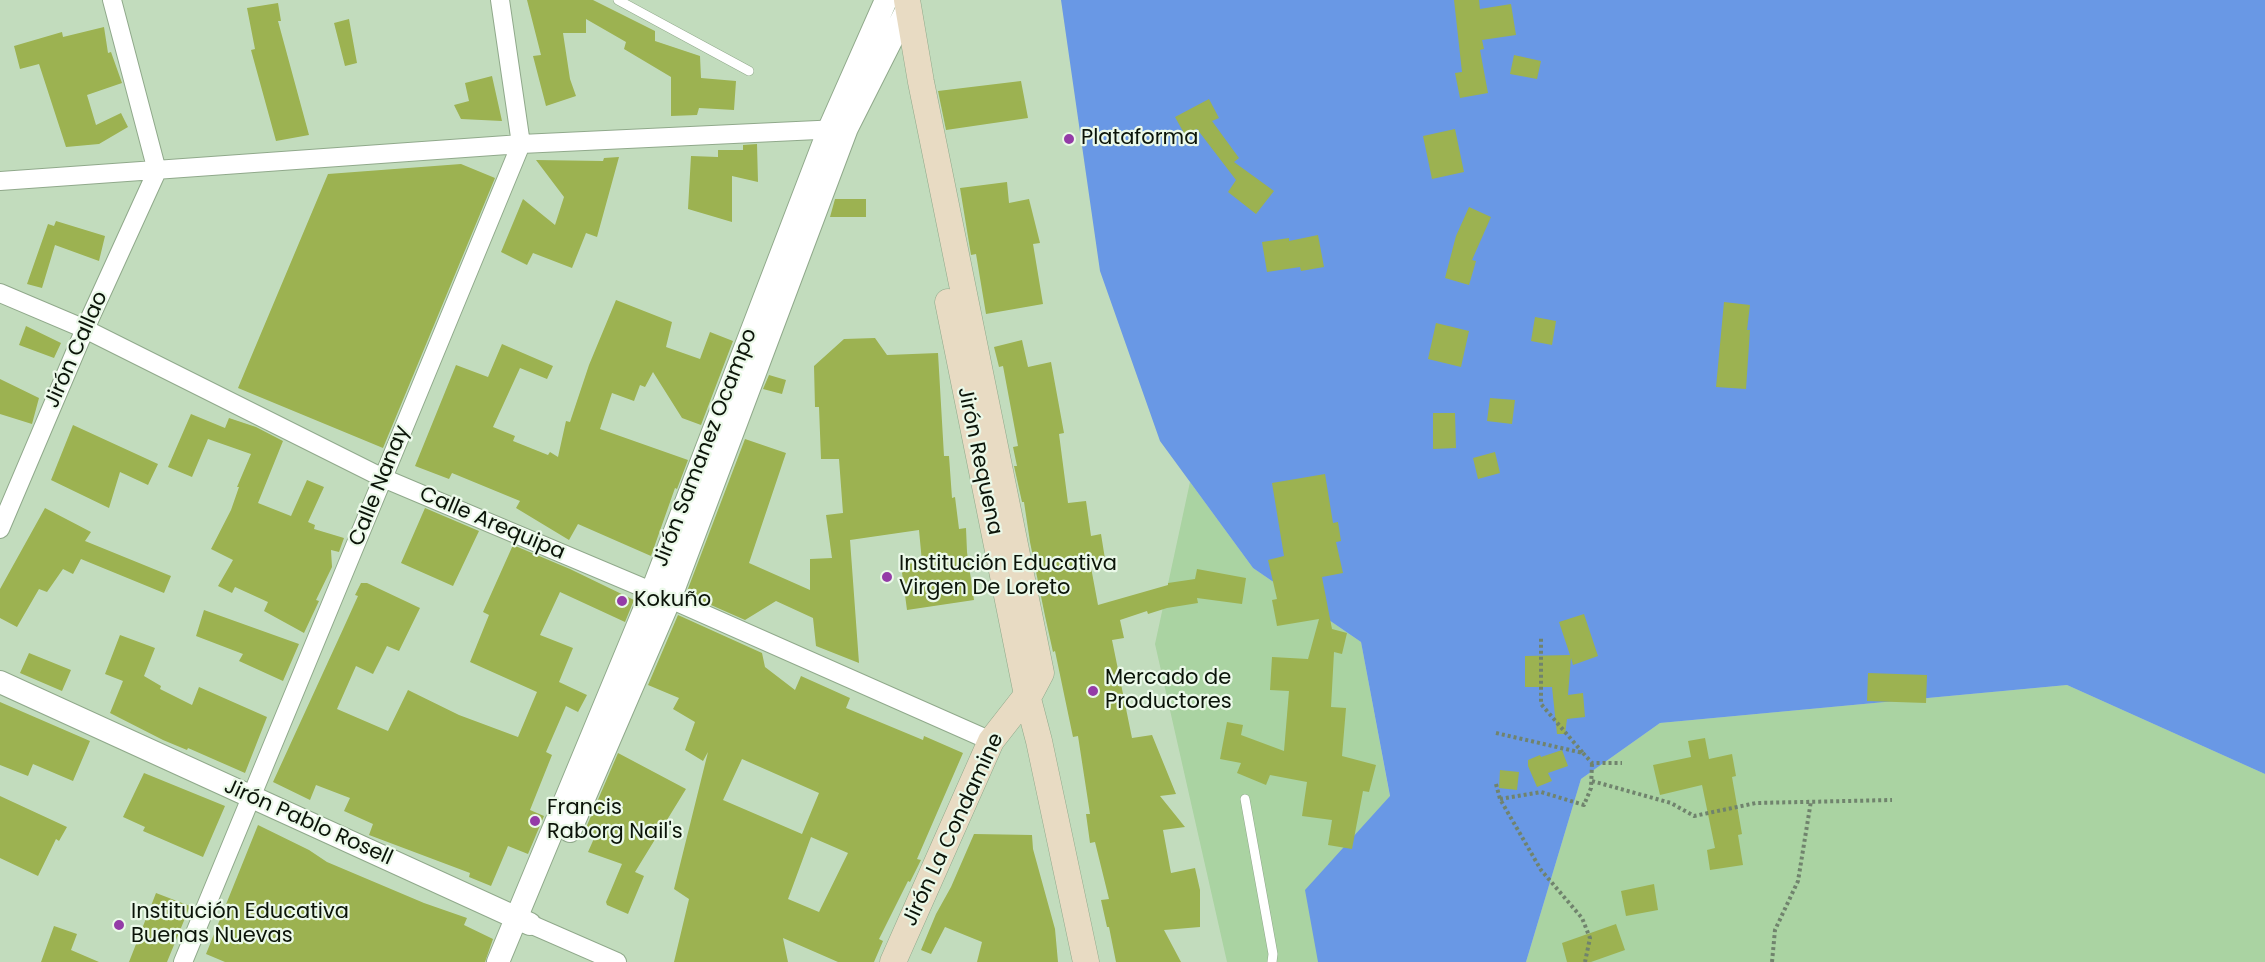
<!DOCTYPE html>
<html>
<head>
<meta charset="utf-8">
<style>
  body { margin:0 }
  canvas { display:block; background:#c2dcbd }
</style>
</head>
<body>
<canvas width="2265" height="962"></canvas>
<script>
const g = document.querySelector('canvas').getContext('2d');
g.lineJoin = 'round';
function fill(path, color) {
  g.fillStyle = color;
  g.fill(path, 'evenodd');
}
function strokePath(path, color, width, dash) {
  g.strokeStyle = color;
  g.lineWidth = width;
  g.lineCap = dash ? 'butt' : 'round';
  g.setLineDash(dash || []);
  g.stroke(path);
}
function label(font, color, halo, rows, align = 'center') {
  g.font = font + ' Poppins,sans-serif';
  g.lineWidth = 4.5;
  g.setLineDash([]);
  g.textBaseline = 'middle';
  g.strokeStyle = halo;
  g.fillStyle = color;
  for (const [text, x, y, turn = 0] of rows) {
    g.save();
    g.translate(x, y);
    g.rotate((+turn || 0) * Math.PI / 180);
    g.textAlign = isNaN(turn) ? turn : align;
    if (halo) g.strokeText(text, 0, 0);
    g.fillText(text, 0, 0);
    g.restore();
  }
}
const green = new Path2D(`
  M1190,482L1253,568L1361,642L1390,797L1319,962H1227L1155,644Z
  M2067,685L2265,774V962H1526L1581,779L1660,723Z`);
const water = new Path2D(`
  M1061,0H2265V774L2067,685L1660,723L1581,779L1526,962H1318L1305,890L1390,796L1361,642L1253,568L1160,441L1100,271Z`);
const building = new Path2D(`
  M527,0H593L655,31V41L700,56L701,78L736,81L734,110L699,108L697,115L671,116V77L624,49L626,42L586,19V33H563L570,79L576,96L546,106L533,56L541,55Z
  M1454,0H1479L1480,9L1511,4L1516,35L1482,40L1484,49L1480,50L1488,93L1460,98L1455,73L1462,72Z
  M278,3L281,21H278L309,135L276,141L251,50L255,49L247,8Z
  M349,19L357,63L345,66L334,23Z
  M104,27L108,53L111,52L122,83L87,95L96,125L121,113L128,127L99,144L66,147L39,64L20,69L14,46L62,32L63,37Z
  M1514,55L1541,61L1537,79L1510,74Z
  M492,76L502,121L461,119L454,105L469,101L465,83Z
  M1021,81L1028,118L946,130L938,91Z
  M1209,99L1219,118L1212,121L1239,158L1234,162L1274,191L1256,214L1228,192L1236,180L1197,129L1185,135L1175,117Z
  M1455,129L1464,172L1432,179L1423,136Z
  M757,144L758,182L732,176V222L688,209L691,156L718,157V150H743V145Z
  M619,157L597,237L586,233L572,268L533,253L527,265L501,252L523,199L555,225L564,197L536,160L603,161L604,158Z
  M461,164L495,178L383,448L238,388L328,174Z
  M1007,182L1009,203L1029,199L1040,243L1033,244L1043,304L986,314L976,254L971,255L960,188Z
  M835,199H866V217H830Z
  M1469,207L1491,217L1472,260L1476,261L1469,285L1445,278L1456,236Z
  M56,221L105,236L99,261L55,245L42,288L27,284L48,224L54,226Z
  M1318,235L1324,267L1301,271L1300,267L1267,272L1262,242L1289,238V241Z
  M616,300L672,322L666,347L700,359L710,332L733,341L701,425L682,418L653,372L645,387L640,385L634,401L612,393L600,429L688,460L677,489L675,488L651,556L578,524L569,540L516,508L520,501L452,473L449,479L415,466L456,365L488,377L502,344L553,366L547,379L520,368L493,427L515,436L513,441L548,455L550,452L558,457L566,421L570,422L589,365Z
  M1724,302L1750,305L1747,330H1750L1746,389L1716,387Z
  M1535,317L1556,321L1552,345L1531,341Z
  M1436,323L1469,331L1461,367L1428,359Z
  M26,326L61,343L54,358L19,345Z
  M875,338L887,355L938,353L944,456H949L952,498L955,497L959,529L966,528L967,552L974,600L907,610L901,565L922,562L919,530L850,540L859,663L816,646L813,618L776,601L745,620L686,594L745,439L786,453L749,563L810,590V559L832,558L826,515L843,513L839,459H821L819,407H815L814,366L844,339Z
  M1022,340L1028,367L1051,362L1064,433L1059,434L1068,503L1086,501L1091,536L1101,534L1105,559L1090,562L1098,605L1168,585V583L1195,579L1197,569L1246,578L1242,604L1197,598L1198,603L1167,608L1148,614L1147,611L1120,620L1124,638L1112,640L1132,738L1152,735L1176,794L1160,796L1185,827L1163,830L1171,873L1195,868L1200,890V927L1164,930L1181,962H1116L1109,927H1107L1101,900L1109,899L1095,842L1090,843L1086,814H1090L1078,736L1073,737L1055,651L1053,652L1045,616L1030,542L1024,502H1022L1014,466H1017L1013,447L1018,446L1003,366L999,367L994,347Z
  M769,375L786,380L782,394L763,389Z
  M0,379L39,398L32,424L0,414Z
  M1490,398L1515,400L1512,424L1487,421Z
  M1433,413H1455L1456,448L1433,449Z
  M191,414L225,428L229,418L256,427L283,441L258,503L291,516L307,480L324,487L308,522L315,525L314,529L344,538L339,552L331,550L332,567L316,600L319,601L304,633L264,611L268,602L235,587L232,593L218,586L233,560L211,549L231,510L239,487H237L251,454L208,439L192,477L168,467Z
  M73,425L158,464L148,485L120,472L109,508L51,480Z
  M1495,452L1500,473L1478,479L1473,458Z
  M1325,474L1333,523L1338,522L1341,541L1336,542L1343,573L1322,577L1332,629L1347,633L1342,654L1334,652L1331,707L1346,708L1342,756L1376,765L1369,792L1363,791L1352,849L1328,845L1332,820L1302,816L1307,782L1270,775L1266,785L1237,773L1241,763L1220,759L1227,722L1243,725L1241,735L1284,751L1289,691L1270,690L1272,657L1308,659L1319,619L1277,626L1272,600L1277,599L1268,560L1284,556L1272,483Z
  M45,508L91,532L85,541L171,576L164,593L81,559L73,574L63,569L47,592L39,589L17,627L0,618V589Z
  M425,508L479,531L453,586L401,563Z
  M513,545L570,569L634,600L625,622L560,592L540,635L573,648L559,682L587,695L578,712L566,706L546,752L552,755L530,810L544,816L528,854L508,846L491,886L469,877L470,873L369,835L373,824L344,811L350,798L316,785L310,800L273,782L344,627L358,596L355,595L361,583H367L420,608L399,651L387,646L373,674L356,666L337,709L388,731L408,690L459,715L518,737L537,692L470,662L489,615L483,612Z
  M204,610L299,644L283,681L239,661L243,654L196,636Z
  M1584,614L1598,656L1573,665L1571,658L1568,695L1583,693L1585,717L1567,719L1565,734H1557L1552,687H1525V656L1570,655L1559,622Z
  M678,615L762,653L765,667L795,690L801,676L850,698L846,708L923,740L924,736L963,753L917,859L921,860L910,882L908,881L879,939L883,941L874,962H838L783,938L788,962H674L689,899L674,889L708,752L703,761L685,750L695,722L673,709L679,698L648,685ZM742,759L819,793L802,834L723,800ZM811,837L848,853L819,912L788,899Z
  M120,635L155,648L144,676L161,686L160,689L192,705L199,687L267,717L245,773L188,748L187,750L163,740L110,713L123,681L105,674Z
  M29,653L71,670L62,691L20,673Z
  M1868,673L1927,675L1926,703L1867,701Z
  M0,702L90,741L73,781L33,764L28,776L0,765Z
  M1705,738L1709,759L1732,754L1736,776L1732,777L1742,834L1738,835L1743,865L1710,870L1707,850L1715,848L1702,785L1660,795L1653,765L1691,757L1688,741Z
  M1562,750L1568,766L1548,773L1552,781L1537,787L1528,766V760L1540,755L1541,757Z
  M618,753L686,789L635,872L644,876L628,914L607,905L606,902L622,864L588,852L596,834L585,830Z
  M1500,770L1519,772L1517,790L1499,788Z
  M144,773L225,806L203,857L143,831L145,827L123,817Z
  M0,796L67,827L59,841L56,839L38,876L0,858Z
  M258,825L309,850L327,862L424,903L467,918L464,925L493,939L485,962H225L206,954Z
  M974,834L1032,835L1033,849L1055,929L1058,962H977L982,942L945,927L931,954L921,950L936,914L951,887Z
  M1654,884L1658,910L1626,916L1621,891Z
  M156,893L190,906L167,962H129Z
  M1616,924L1625,950L1591,962H1567L1562,943Z
  M54,926L77,934L71,950L99,962H41Z`);
const path = new Path2D(`
  M1496,733L1583,753L1541,704V637
  M1583,753L1592,763H1622
  M1592,781L1671,803L1694,816L1756,803L1892,800
  M1496,784L1500,799L1541,870L1582,918L1590,938L1585,962
  M1500,799L1541,792L1584,805L1591,788L1592,763
  M1772,962L1775,930L1798,881L1811,801`);
const service = new Path2D(`
  M618,0L749,71
  M1245,799L1273,954L1272,962`);
const minor = new Path2D(`
  M0,181L521,144L839,129
  M0,293L85,329L383,478L670,599L991,741
  M0,529L85,329L157,171L112,0
  M530,924L617,962
  M183,962L521,144L500,0`);
const tertiary = new Path2D(`
  M0,682L530,924
  M570,831L670,599L847,128L908,7
  M498,962L652,591L829,129L886,0`);
const secondary = new Path2D(`
  M948,302L1027,695L1039,741L1086,962
  M893,962L991,741L1027,695L1031,692L1041,673L921,82L907,0`);
const markers = [
  [1069,139,6,"#943ba7"],
  [887,577,6,"#943ba7"],
  [622,601,6,"#943ba7"],
  [1093,691,6,"#943ba7"],
  [535,821,6,"#943ba7"],
  [119,925,6,"#943ba7"]
];
const poiNames = [
  ["Plataforma",1081,139],
  ["Institución Educativa",899,565],
  ["Virgen De Loreto",899,589],
  ["Kokuño",634,601],
  ["Mercado de",1105,679],
  ["Productores",1105,703],
  ["Francis",547,809],
  ["Raborg Nail's",547,833],
  ["Institución Educativa",131,913],
  ["Buenas Nuevas",131,937]
];
const streetNames = [
  ["Jirón Callao",77,350,-66],
  ["Jirón Samanez Ocampo",706,448,-69],
  ["Jirón Requena",979,461,78],
  ["Calle Nanay",380,486,-68],
  ["Calle Arequipa",492,524,23],
  ["Jirón Pablo Rosell",308,823,24],
  ["Jirón La Condamine",954,830,-65]
];
fill(green, '#aad3a2');
fill(water, '#6998e5');
fill(building, '#9cb251');
strokePath(service, '#90a98b', 10);
strokePath(minor, '#90a98b', 20);
strokePath(tertiary, '#90a98b', 24);
strokePath(secondary, '#90a98b', 27);
strokePath(path, '#70836d', 4, [3, 3]);
strokePath(service, '#fff', 9);
strokePath(minor, '#fff', 18);
strokePath(tertiary, '#fff', 22);
strokePath(secondary, '#e8dbc3', 26);
for (const [x, y, r, color] of markers) {
  const dot = new Path2D();
  dot.arc(x, y, r, 0, 2 * Math.PI);
  g.fillStyle = color;
  g.fill(dot);
  strokePath(dot, '#ebf9e9', 2);
}
label('21px', '#0b1409', '#ebf9e9', poiNames, 'left');
label('21px', '#0b1409', '#ebf9e9', streetNames);
</script>
</body>
</html>
